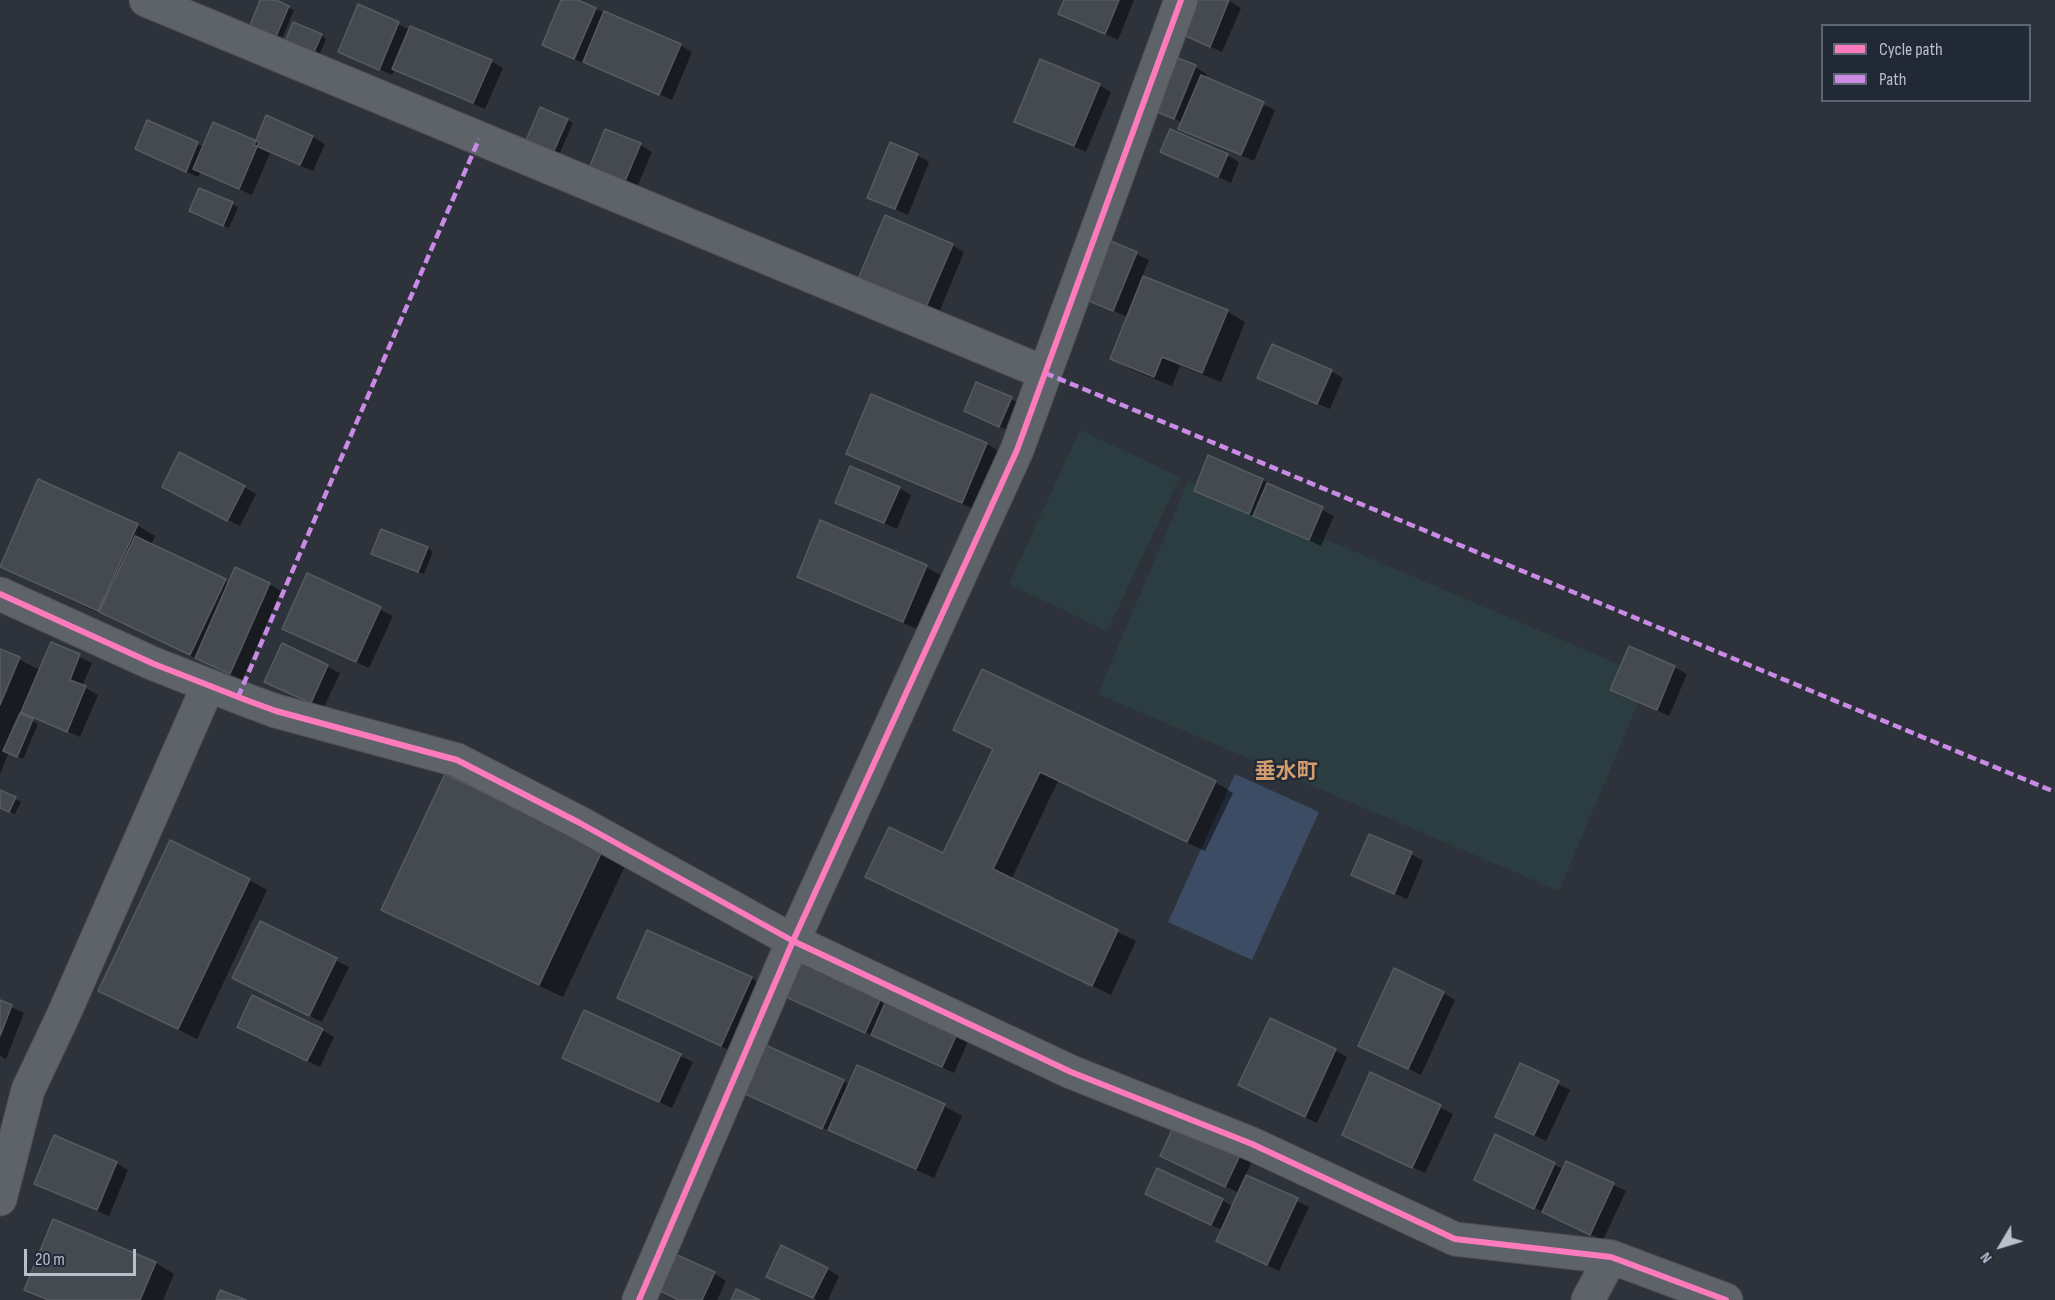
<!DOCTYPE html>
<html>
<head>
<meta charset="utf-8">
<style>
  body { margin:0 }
  #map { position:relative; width:2055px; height:1300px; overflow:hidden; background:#2e333b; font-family:"Sofia Sans Condensed",sans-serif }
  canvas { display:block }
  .legend { position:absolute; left:1821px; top:24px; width:210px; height:78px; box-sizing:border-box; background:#212937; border:2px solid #5e6572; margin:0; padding:8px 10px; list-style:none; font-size:18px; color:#b9bfcb }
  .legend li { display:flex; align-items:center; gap:12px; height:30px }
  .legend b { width:30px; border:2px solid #5e6572 }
  .north { position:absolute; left:1971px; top:1216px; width:60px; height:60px; -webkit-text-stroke:4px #212937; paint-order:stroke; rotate:232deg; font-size:16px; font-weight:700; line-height:24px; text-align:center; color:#b9bfcb }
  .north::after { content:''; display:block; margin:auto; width:21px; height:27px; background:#b9bfcb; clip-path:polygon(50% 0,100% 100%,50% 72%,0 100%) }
  .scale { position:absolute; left:24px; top:1249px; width:112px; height:27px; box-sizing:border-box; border:3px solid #b9bfcb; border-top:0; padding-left:8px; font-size:18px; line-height:21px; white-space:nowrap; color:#b9bfcb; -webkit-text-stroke:4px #212937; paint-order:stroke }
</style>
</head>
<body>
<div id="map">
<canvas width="2055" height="1300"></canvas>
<ul class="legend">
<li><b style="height:8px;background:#fd7abc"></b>Cycle path</li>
<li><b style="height:8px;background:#ca8be6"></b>Path</li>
</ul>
<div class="north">N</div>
<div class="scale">20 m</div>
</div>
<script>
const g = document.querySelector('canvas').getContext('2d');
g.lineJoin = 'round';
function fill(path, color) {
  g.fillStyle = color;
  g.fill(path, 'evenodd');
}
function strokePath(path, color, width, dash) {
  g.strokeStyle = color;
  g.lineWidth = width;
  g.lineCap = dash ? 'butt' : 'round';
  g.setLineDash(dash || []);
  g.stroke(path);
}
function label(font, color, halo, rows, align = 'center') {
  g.font = font + ' "Sofia Sans Condensed","Noto Sans JP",sans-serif';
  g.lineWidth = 4.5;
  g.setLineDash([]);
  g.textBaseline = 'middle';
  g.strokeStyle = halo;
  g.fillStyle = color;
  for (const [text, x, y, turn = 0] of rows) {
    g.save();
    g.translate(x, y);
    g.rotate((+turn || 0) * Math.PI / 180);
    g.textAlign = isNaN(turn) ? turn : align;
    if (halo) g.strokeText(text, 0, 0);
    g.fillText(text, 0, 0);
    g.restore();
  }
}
const green = new Path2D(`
  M1080,430L1180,477L1107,631L1009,584Z
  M1188,481L1649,677L1559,891L1098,694Z`);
const water = new Path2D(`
  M1235,774L1319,812L1252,960L1168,922Z`);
const shadow = new Path2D(`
  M262,0H272L294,10L281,41L256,31Z
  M562,0H574L680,45L692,52L672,100L588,63L587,65L544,45Z
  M1066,0H1134L1118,40L1060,14Z
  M1228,0L1241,8L1222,52L1181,33Z
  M359,6L410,30L491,61L503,68L485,109L395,69L392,75L340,51Z
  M321,35L326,39L316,63L289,51Z
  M1195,67L1207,74L1205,78L1275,110L1254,161L1192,135L1180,128L1183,123L1150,107Z
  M1099,85L1111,92L1086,152L1016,121Z
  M567,120L573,123L558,157L533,146Z
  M148,122L204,147L313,137L325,144L313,171L270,153L252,195L201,172L198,177L137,149Z
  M640,145L652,152L635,192L602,178Z
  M1161,152L1227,155L1239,162L1231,183Z
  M917,155L929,162L908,215L869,197Z
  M232,204L238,207L229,228L197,214Z
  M1102,239L1149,260L1142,277L1227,311L1245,322L1221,382L1180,366L1172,386L1130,369L1111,358L1128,317L1079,295Z
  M952,245L964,252L936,320L869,292Z
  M1331,371L1343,378L1330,409L1259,378Z
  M872,395L987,444L1005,455L981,512L866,463L848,453Z
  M1011,399L1017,402L1005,429L971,414Z
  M1263,480L1334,516L1321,546L1195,490Z
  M39,481L137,525L155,536L151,545L229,583L269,584L281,591L242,680L19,576L1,566Z
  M244,487L256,494L240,526L176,493Z
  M899,488L911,495L897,529L837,502Z
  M427,548L433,551L424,574L379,557Z
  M926,567L944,577L922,631L817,586L799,576Z
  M307,575L393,616L369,668L296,635Z
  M51,644L92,663L82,686L98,695L80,737L26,713L24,717L38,724L23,759L9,752L0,774V650L40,670Z
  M283,645L340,673L323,709L278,688Z
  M1674,667L1687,674L1669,716L1612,690Z
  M955,730L1215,782L1233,793L1205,851L1058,781L1011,880L1136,941L1111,995L867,876L944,855L994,750Z
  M0,792L21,802L15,814L0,808Z
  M603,851L626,864L563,997L406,923L382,909Z
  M1411,854L1423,861L1407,899L1353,875Z
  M249,880L267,890L197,1039L100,991Z
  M260,923L349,967L322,1022L246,984Z
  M648,932L751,978L770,989L740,1055L637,1008L618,998Z
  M807,955L971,1035L954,1073L788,997Z
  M1443,993L1455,1000L1421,1075L1360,1045Z
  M0,1002L24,1013L6,1059L0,1056Z
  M585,1012L693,1062L672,1108L564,1058Z
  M238,1027L322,1030L334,1037L320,1067Z
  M1335,1050L1347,1057L1317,1123L1253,1092Z
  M1521,1065L1570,1090L1546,1141L1497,1117Z
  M1371,1074L1453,1114L1425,1173L1356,1141Z
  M843,1081L850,1085L944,1106L962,1116L934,1178L743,1092Z
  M1495,1136L1563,1169L1566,1163L1626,1191L1603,1240L1475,1180Z
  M1241,1152L1253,1159L1245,1176L1309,1207L1279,1271L1230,1247L1222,1230L1147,1194L1222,1200L1233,1207L1239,1193L1162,1156Z
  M116,1163L128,1170L109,1216L48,1190L36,1183Z
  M54,1220L156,1263L174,1274L163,1300H44L25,1289Z
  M827,1269L839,1276L828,1300H817L780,1283Z
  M714,1274L726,1281L717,1300H679Z`);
const building = new Path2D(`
  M260,0H276L289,6L275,39L249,28Z
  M561,0H578L596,8L574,59L542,45Z
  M1064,0H1119L1105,34L1058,14Z
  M1193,0H1229L1210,47L1179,33Z
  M358,4L399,22L379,70L338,52Z
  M604,11L681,44L659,95L583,62Z
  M293,22L322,34L310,61L282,49Z
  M410,26L492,60L473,103L392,69Z
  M1170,55L1196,65L1174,119L1148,108Z
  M1040,59L1100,84L1074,146L1014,122Z
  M1201,75L1264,102L1241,155L1178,129Z
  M540,107L568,119L552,155L525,143Z
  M266,115L313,136L300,165L254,145Z
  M147,120L198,142L186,172L135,149Z
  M213,122L259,142L239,189L193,169Z
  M605,129L641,143L623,186L588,171Z
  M1170,129L1228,154L1218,177L1160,152Z
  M890,142L918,154L895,209L867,198Z
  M199,188L233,202L223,226L189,211Z
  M885,215L953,244L923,314L855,286Z
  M1101,237L1137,252L1113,311L1077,296Z
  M1143,276L1228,310L1202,373L1162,357L1154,377L1110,359Z
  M1272,344L1332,370L1317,404L1257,378Z
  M976,382L1012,397L999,427L964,411Z
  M871,394L987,443L962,503L846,454Z
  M179,452L245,486L227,521L162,487Z
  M1208,455L1263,479L1249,514L1194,491Z
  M850,466L900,487L884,523L835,503Z
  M38,479L138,524L98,611L0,567Z
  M1267,483L1323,507L1309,540L1253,516Z
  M820,520L927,565L903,622L797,577Z
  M381,529L428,547L418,572L371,554Z
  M135,536L226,579L190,655L99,612Z
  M235,567L270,583L230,674L195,658Z
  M307,573L381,607L356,662L282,629Z
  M51,642L80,654L70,680L86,686L67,732L21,712Z
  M282,643L328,665L311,703L264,682Z
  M1629,646L1675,666L1657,710L1610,690Z
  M0,649L20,657L0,705Z
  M982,669L1216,781L1187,842L1040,772L993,869L1118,930L1092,986L865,877L889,827L943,853L993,749L953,730Z
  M20,713L33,719L17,757L3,751Z
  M445,774L603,849L539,985L381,910Z
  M0,790L16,797L9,812L0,808Z
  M1369,834L1412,852L1394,894L1351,875Z
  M170,840L250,879L178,1029L98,991Z
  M260,921L337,958L309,1016L232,978Z
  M647,930L752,977L721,1046L617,998Z
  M806,953L885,989L865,1033L786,997Z
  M1394,968L1444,992L1408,1069L1358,1046Z
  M889,994L960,1027L942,1067L871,1035Z
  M252,995L323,1029L307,1061L237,1027Z
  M0,1000L12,1005L0,1036Z
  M584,1010L681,1054L659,1102L562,1058Z
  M1270,1018L1336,1049L1305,1117L1238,1085Z
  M763,1044L844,1080L822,1129L741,1092Z
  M1520,1063L1559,1081L1534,1135L1495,1117Z
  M857,1065L945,1104L916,1169L828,1130Z
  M1370,1072L1441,1105L1412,1168L1342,1135Z
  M1176,1121L1242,1151L1225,1187L1160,1156Z
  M1495,1134L1555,1163L1534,1209L1474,1180Z
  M54,1135L117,1162L97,1210L34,1184Z
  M1566,1161L1614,1183L1590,1235L1542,1212Z
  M1157,1168L1223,1199L1211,1225L1145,1194Z
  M1246,1175L1298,1198L1267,1265L1216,1241Z
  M53,1219L156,1262L140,1300H48L24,1290Z
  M781,1245L828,1268L813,1298L766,1277Z
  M673,1253L715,1272L702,1300H679L656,1289Z
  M736,1289L760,1300H731Z
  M220,1290L246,1300H216Z`);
const minor = new Path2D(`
  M146,0L1045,373
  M0,594L154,664L246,700L276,711L457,760L578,822L793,941L1071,1072L1252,1144L1455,1239L1611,1257L1726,1300
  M0,1199L28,1090L63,1016L208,686
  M639,1300L793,941L1017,450L1181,0
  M1588,1300L1611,1257`);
const quiet = new Path2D(`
  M1045,373L2055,792
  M238,697L479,139`);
const cycleway = new Path2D(`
  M0,594L154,664L246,700L276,711L457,760L578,822L793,941L1071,1072L1252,1144L1455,1239L1611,1257L1726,1300
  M639,1300L793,941L1017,450L1181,0`);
const quarterNames = [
  ["垂水町",1286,773]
];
fill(green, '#2b3d41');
fill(water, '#3d4c65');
fill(shadow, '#0007');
fill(building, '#454950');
strokePath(building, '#565b63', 1.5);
strokePath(minor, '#4c4f56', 35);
strokePath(minor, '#5e6269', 33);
strokePath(quiet, '#ca8be6', 4.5, [9, 4.5]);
strokePath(cycleway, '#fd7abc', 6);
label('bold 21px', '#d29d6e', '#212937', quarterNames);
</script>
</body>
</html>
